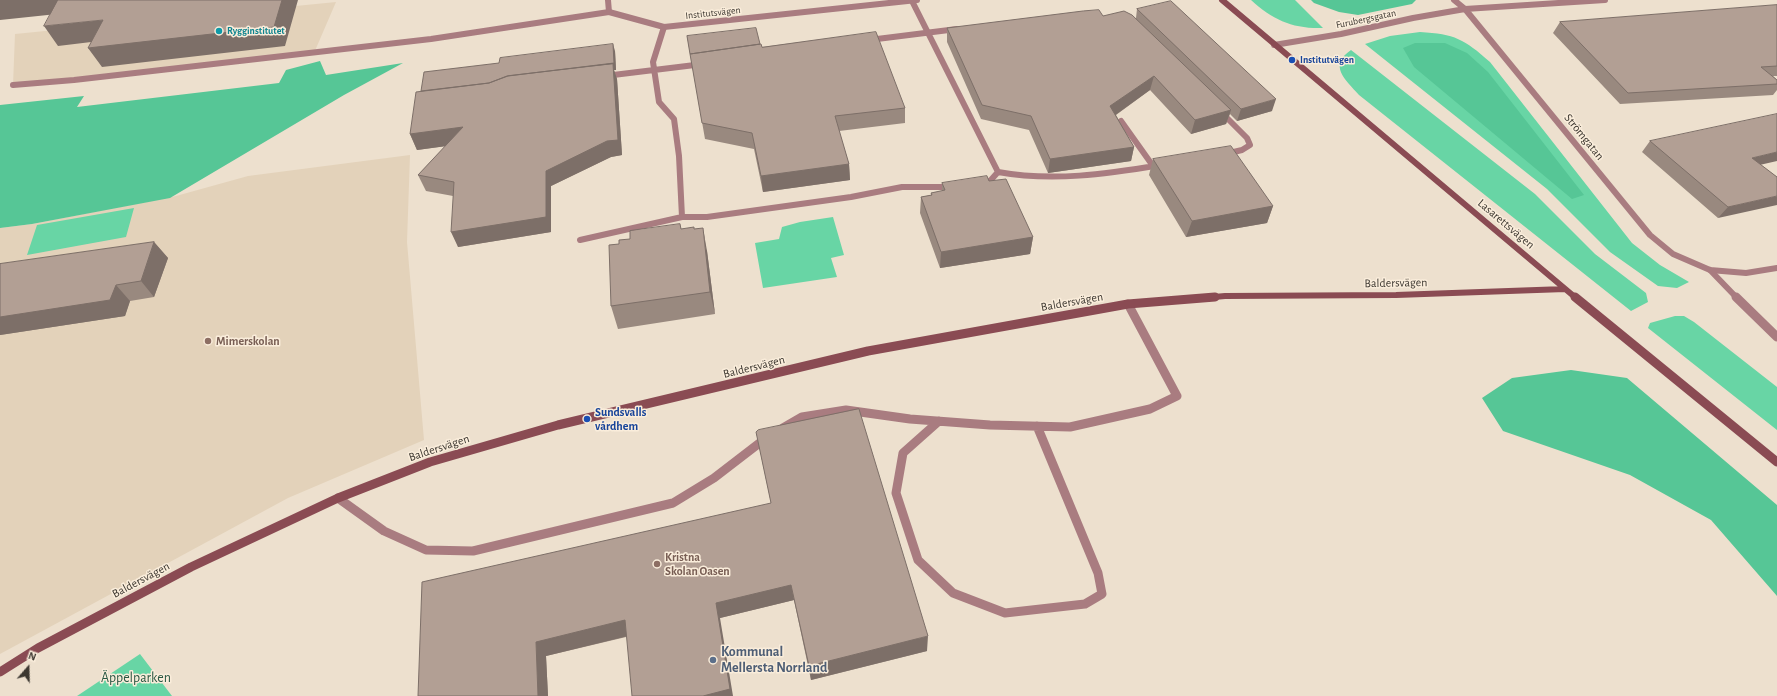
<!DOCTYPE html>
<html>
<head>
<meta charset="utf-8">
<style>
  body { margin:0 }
  #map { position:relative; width:1777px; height:696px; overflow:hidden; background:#ede0ce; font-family:"Alegreya Sans",sans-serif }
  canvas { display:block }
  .north { position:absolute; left:8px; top:648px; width:40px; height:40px; -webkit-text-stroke:3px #faeddb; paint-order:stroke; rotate:20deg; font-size:11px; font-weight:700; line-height:16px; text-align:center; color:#3c3730 }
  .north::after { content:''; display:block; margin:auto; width:14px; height:18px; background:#3c3730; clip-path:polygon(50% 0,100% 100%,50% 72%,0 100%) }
</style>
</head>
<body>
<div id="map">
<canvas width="1777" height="696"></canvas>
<div class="north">N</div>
</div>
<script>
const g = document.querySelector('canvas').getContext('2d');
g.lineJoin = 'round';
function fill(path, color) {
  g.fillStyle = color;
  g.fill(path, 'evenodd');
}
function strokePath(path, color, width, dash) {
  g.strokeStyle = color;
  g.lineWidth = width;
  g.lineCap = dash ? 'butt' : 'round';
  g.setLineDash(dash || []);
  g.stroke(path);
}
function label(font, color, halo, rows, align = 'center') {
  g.font = font + ' "Alegreya Sans",sans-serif';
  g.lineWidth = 3;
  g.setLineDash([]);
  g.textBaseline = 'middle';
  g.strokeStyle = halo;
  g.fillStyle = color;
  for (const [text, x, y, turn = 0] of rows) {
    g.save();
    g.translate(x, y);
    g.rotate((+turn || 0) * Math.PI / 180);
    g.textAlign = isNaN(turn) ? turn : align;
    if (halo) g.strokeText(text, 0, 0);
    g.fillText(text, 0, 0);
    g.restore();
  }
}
const built = new Path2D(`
  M336,2L314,53L13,85L15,34Z
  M410,155L407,242L424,440L288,498L0,654V228L32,224L176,196L248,176Z`);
const green = new Path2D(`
  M1251,0H1295L1323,28C1293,29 1273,20 1251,0Z
  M1420,32C1455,34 1464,39 1490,62L1632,243L1660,265L1689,282L1677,288L1658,286L1610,252L1547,189L1365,44L1390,36Z
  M1351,50L1535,194L1595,254L1646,293L1648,302L1631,311L1359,95C1345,79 1328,66 1351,50Z
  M134,208L126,237L27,255L37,225Z
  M833,217L844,255L831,258L837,277L763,288L755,243L779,239L782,227L800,222Z
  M1675,316H1684L1694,322L1777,387V430L1648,328L1650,323Z
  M140,654L172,696H77Z`);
const forest = new Path2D(`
  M1311,0H1416L1412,4L1358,15L1339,12L1314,3Z
  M1415,43H1445L1467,53L1488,72L1584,195L1572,199L1414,67L1403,48Z
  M320,61L326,75L403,63L344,95L170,198L32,224L0,228V105L84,96L77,107L279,83L286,70Z
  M1571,370L1627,378L1777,505V596L1711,520L1630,475L1503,431L1482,398L1512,378Z`);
const laneFar1 = new Path2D(`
  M912,1L998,172L990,181L980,183
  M664,27L653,62L659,102L674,119L679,156L682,217
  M869,40L957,29
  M605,76L703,64
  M13,85L74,80L431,39L609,12L608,0
  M1220,111L1247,138L1250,145L1242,150L1225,154
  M1121,121L1153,166
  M998,172C1053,182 1106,174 1161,165
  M580,240L682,217H707L851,197L902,187H953
  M1710,270L1737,298`);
const lane = new Path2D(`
  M1736,297L1777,337
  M939,421L903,453L896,493L918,560L953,593L1005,613L1085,604L1102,594L1098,573L1037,426
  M783,428L802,417L846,410L910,419L990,425L1070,427L1150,409L1177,396L1128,304
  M338,498L384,531L426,550L473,551L673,503L714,478L766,438`);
const street = new Path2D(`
  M1454,0L1465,9L1650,235L1673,254L1710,270L1746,273L1777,268
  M609,12L664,27L917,0
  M1274,45L1341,34L1413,18L1465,9L1605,0`);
const secondaryFar1 = new Path2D(`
  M1222,0L1576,298
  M1203,298L1225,296L1396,295L1565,289`);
const secondary = new Path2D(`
  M1575,297L1777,462
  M0,672L38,648L191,567L338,498L430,462L558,425L868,351L1128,304L1215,297`);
const wall = new Path2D(`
  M1777,5V76H1773L1777,80V90L1773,95L1620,104L1553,33L1560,22Z
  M1137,9L1272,111L1237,121L1230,114L1226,124L1191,134L1150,90L1116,115L1134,147L1131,161L1048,173L1029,130L981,119L947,42V28L1103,16L1136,18Z
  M687,36L760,44L762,47L905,108V123L839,131L849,164L850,180L763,192L754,149L705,139Z
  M615,51L616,70H614L617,79L622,155L611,157L551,186V232L458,247L453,196L426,191L418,175L446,146L417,150L410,134L421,91Z
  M1650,141L1761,165L1777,177L1718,218L1642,152Z
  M1153,159L1273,206L1267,223L1186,237L1149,175Z
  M989,181L1033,237L1030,254L940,268L920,213L921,197L931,195V193L942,191V183Z
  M680,224L681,229H694L707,251L715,314L618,329L611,306L630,239Z
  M154,242L168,258L154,297L130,301L125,316L0,335V264Z
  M756,432L927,651L811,680L794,600L720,618L626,637L546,656L548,696H418L771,503Z`);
const shadedWall = new Path2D(`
  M0,0H67L76,12L0,20Z
  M282,0H298L285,46L102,67L88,48Z
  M103,20L116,39L58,46L44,26Z
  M613,44L615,51L616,70H614L617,79L622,155L611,157L551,186V232L458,247L451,232Z
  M1154,76L1150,90L1107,121L1110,106Z
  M1276,99L1272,111L1237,121L1241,109Z
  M1231,110L1226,124L1191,134L1195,120Z
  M463,127L469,143L417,150L410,134Z
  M1134,147L1131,161L1048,173L1050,159Z
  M1777,152V161L1742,169L1752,158Z
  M849,164L850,180L763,192L761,176Z
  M1777,196V205L1718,218L1728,207Z
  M1273,206L1267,223L1186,237L1192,221Z
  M703,228L707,251L715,314L710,292Z
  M1033,237L1030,254L940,268L941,252Z
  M154,242L168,258L154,297L141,281Z
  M116,285L130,301L125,316L0,335V317Z
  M791,585L794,600L720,618L733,696H703L716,603Z
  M625,620L632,635L546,656L548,696H538L536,642Z
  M928,636L927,651L811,680L809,666Z`);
const building = new Path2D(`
  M58,0H282L274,27L88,48L103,20L44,26Z
  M1171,1L1276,99L1241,109L1137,9Z
  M1777,5V66L1761,67L1777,80V84L1628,93L1560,22Z
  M1099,10L1103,16L1124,11L1132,15L1231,110L1195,120L1154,76L1110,106L1134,147L1050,159L1031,116L982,105L947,28L1083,11Z
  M756,28L760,44L690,54L687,36Z
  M876,32L905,108L835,116L849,164L761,176L752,133L702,123L690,54L761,44L762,47Z
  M613,44L614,63L508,76L489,83L421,91L424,72L499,63L500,58Z
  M613,64L618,140L607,141L546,171V217L451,232L454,182L418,175L463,127L410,134L416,92L489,83L507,76Z
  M1777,114V152L1752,158L1777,177V196L1728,207L1650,141Z
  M1231,146L1273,206L1192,221L1153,159Z
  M987,176L989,181L1006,179L1033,237L941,252L921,197L932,195L931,193L945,190L942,183Z
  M680,224L681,229L694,227V229L703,228L710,292L611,306L609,245L619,244V240L630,239V231Z
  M154,242L141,281L116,285L110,300L0,317V264Z
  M859,409L928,636L809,666L791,585L716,603L730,689L703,696H632L625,620L536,642L538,696H418L422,582L771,503L756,432L758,430Z`);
const markers = [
  [219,31,4,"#0f9aa8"],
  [1292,60,4,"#1a4fb4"],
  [208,341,4,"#8d6e63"],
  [587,419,4,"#1a4fb4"],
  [657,564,4,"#8d6e63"],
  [713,660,4,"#5c6f8a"]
];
const farStreetnames = [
  ["Institutsvägen",713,13,-6],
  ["Furubergsgatan",1366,19,-12]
];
const farCulturenames = [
  ["Rygginstitutet",227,31]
];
const farTransitnames = [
  ["Institutvägen",1300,60]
];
const streetNames = [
  ["Strömgatan",1584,137,51],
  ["Lasarettsvägen",1506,224,40],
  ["Baldersvägen",1396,283,-1],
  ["Baldersvägen",1072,302,-10],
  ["Baldersvägen",754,367,-14],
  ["Baldersvägen",439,448,-18],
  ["Baldersvägen",141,580,-28]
];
const educationNames = [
  ["Mimerskolan",216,341],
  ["Kristna",665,557],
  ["Skolan Oasen",665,571]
];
const transitNames = [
  ["Sundsvalls",595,412],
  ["vårdhem",595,426]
];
const nearServicenames = [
  ["Kommunal",721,652],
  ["Mellersta Norrland",721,668]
];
const nearParknames = [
  ["Äppelparken",136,678]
];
fill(built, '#e3d2ba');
fill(green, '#68d5a5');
fill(forest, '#56c696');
strokePath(laneFar1, '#a97c80', 6);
strokePath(lane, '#a97c80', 9);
strokePath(street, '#a97c80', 6);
strokePath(secondaryFar1, '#8a4b53', 6);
strokePath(secondary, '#8a4b53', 9);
fill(wall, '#99897f');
fill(shadedWall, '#7d6f68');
fill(building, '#b29f94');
strokePath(building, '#7d6f68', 1);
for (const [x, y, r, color] of markers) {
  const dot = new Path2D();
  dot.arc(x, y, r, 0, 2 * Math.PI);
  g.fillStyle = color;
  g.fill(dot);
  strokePath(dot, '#faeddb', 1.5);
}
label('10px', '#3c3730', '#faeddb', farStreetnames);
label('bold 10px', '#0d838f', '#faeddb', farCulturenames, 'left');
label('bold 10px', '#164399', '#faeddb', farTransitnames, 'left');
label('12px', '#3c3730', '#faeddb', streetNames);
label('bold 12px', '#785e54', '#faeddb', educationNames, 'left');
label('bold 12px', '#164399', '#faeddb', transitNames, 'left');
label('bold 14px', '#4e5e75', '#faeddb', nearServicenames, 'left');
label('14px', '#2a5843', '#faeddb', nearParknames);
</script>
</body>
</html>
